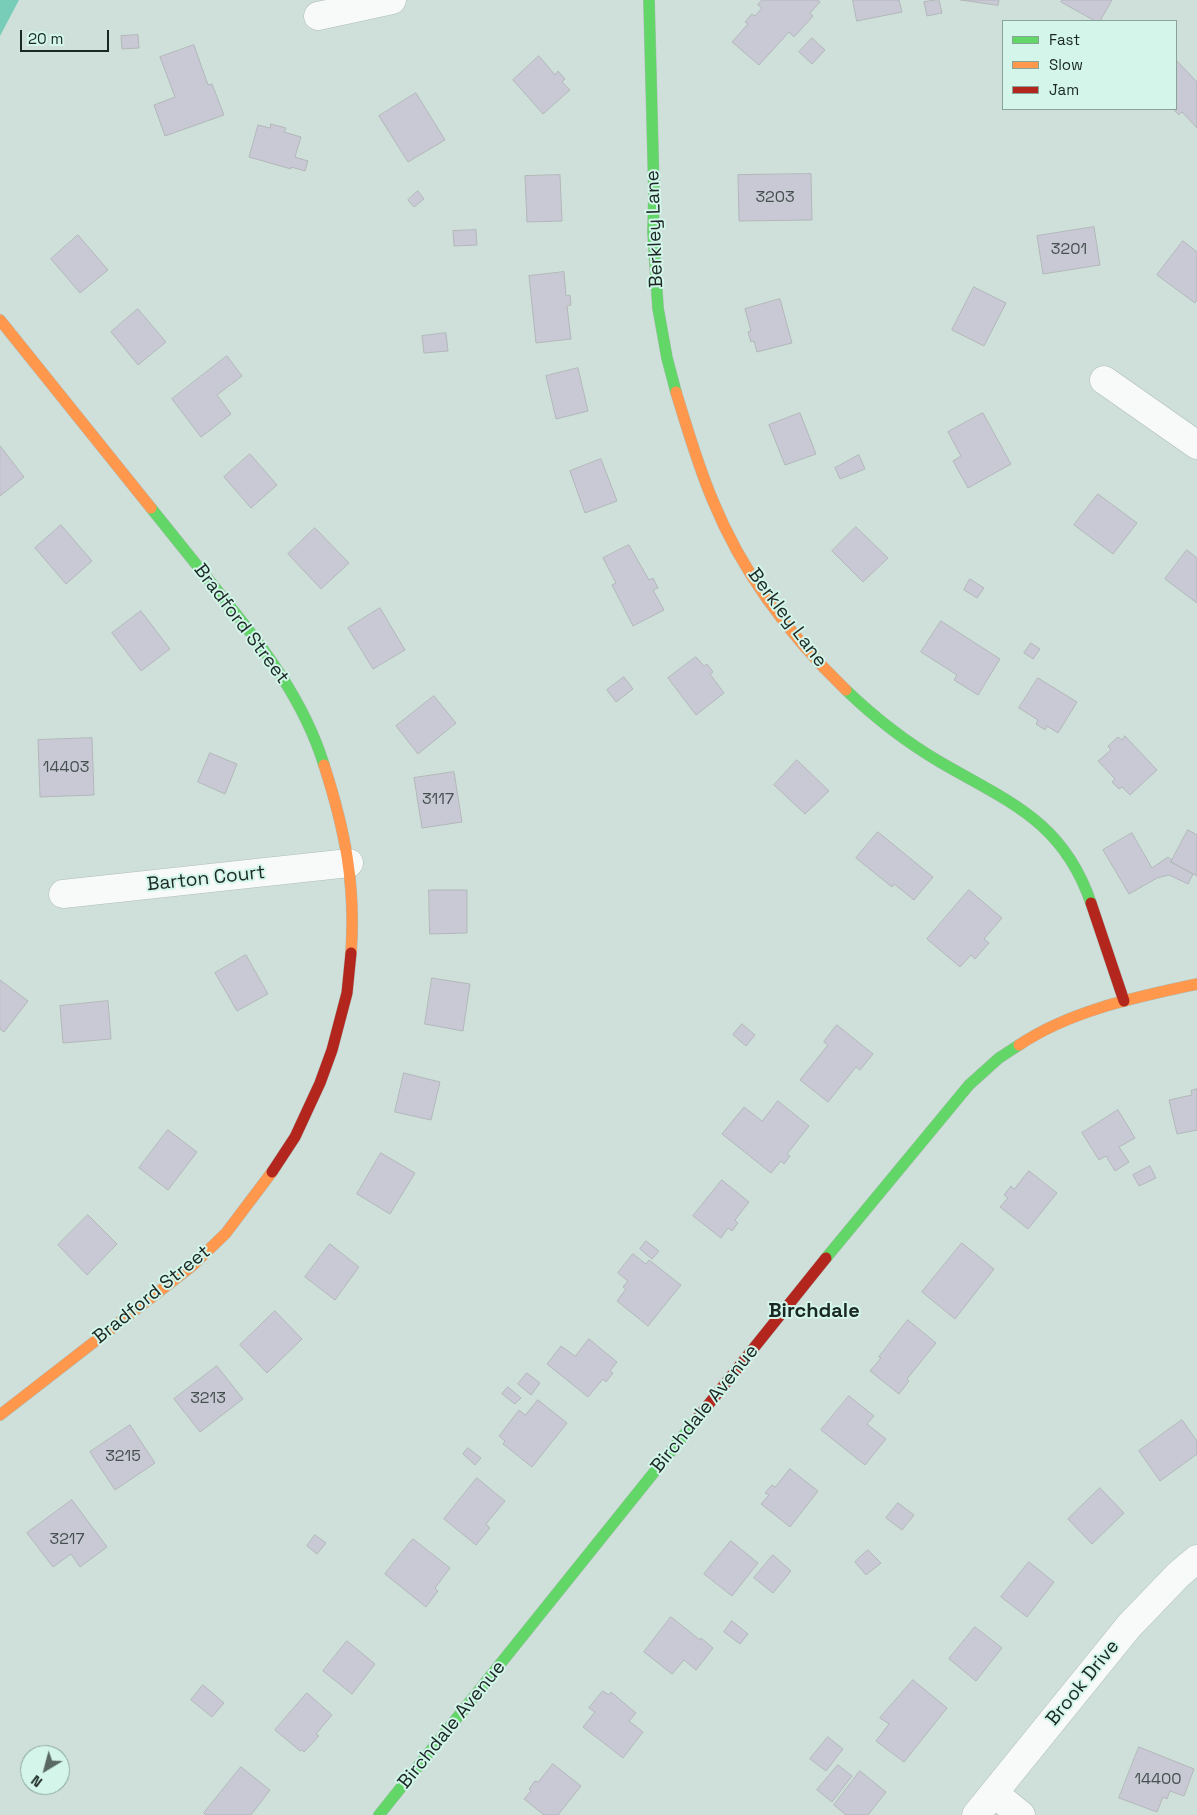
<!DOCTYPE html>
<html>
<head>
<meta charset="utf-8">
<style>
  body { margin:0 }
  #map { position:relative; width:1197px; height:1815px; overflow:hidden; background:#cfe0da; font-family:"Space Grotesk",sans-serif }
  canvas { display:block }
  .legend { position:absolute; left:1002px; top:20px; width:175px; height:90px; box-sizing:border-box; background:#d3f5ea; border:1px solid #89a39a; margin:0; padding:6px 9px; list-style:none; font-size:15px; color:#1a2723 }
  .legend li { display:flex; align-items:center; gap:10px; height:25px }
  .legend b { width:25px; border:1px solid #89a39a }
  .north { position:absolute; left:20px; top:1745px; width:50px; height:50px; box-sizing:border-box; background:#d3f5ea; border:1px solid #89a39a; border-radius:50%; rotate:217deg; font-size:14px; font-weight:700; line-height:20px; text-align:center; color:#1a2723 }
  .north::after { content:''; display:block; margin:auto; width:18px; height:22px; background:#596863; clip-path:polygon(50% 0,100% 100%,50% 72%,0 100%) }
  .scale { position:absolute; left:20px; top:30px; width:89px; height:22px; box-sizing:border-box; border:2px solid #1a2723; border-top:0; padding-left:6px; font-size:15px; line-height:18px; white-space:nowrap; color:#1a2723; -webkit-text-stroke:4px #d3f5ea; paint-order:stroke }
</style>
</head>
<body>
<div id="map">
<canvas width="1197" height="1815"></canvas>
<ul class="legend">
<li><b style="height:6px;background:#63d668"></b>Fast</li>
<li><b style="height:6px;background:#ff974d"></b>Slow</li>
<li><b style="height:6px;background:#b3261e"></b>Jam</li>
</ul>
<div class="north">N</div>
<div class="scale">20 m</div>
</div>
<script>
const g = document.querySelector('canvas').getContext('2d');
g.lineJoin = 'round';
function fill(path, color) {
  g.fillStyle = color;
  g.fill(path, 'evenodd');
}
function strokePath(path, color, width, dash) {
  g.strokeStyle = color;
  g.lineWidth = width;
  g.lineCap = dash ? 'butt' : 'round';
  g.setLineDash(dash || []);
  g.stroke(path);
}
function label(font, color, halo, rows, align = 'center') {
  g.font = font + ' "Space Grotesk",sans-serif';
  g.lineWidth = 4;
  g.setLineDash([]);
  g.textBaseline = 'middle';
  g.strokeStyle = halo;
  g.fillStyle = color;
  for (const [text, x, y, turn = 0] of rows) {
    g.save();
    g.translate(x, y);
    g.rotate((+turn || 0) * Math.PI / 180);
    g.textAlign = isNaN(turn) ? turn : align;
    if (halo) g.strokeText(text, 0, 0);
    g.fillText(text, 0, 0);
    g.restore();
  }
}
const forest = new Path2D(`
  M0,0H19L0,36Z`);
const building = new Path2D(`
  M762,0H818L820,2L810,13L813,16L794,37L789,32L759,65L732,42L748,24L745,22L752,14L755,16L762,8L758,5Z
  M853,0H899L902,12L857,21Z
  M939,0L942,13L927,16L924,2Z
  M961,0H999L998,5Z
  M1062,0H1112L1100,21H1095L1061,2Z
  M138,35L139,48L122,49L121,36Z
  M812,38L825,50L812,64L799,52Z
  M194,45L208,85L212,84L224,115L165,136L154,105L175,97L160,57Z
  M539,56L555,75L558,71L565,79L562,82L570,90L543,114L513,80Z
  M1176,60L1197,82V128L1182,112L1179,115L1173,109H1176Z
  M416,93L445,140L408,162L379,116Z
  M271,124L286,128L284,132L301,137L295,157L308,161L305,171L291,167V169L249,157L258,125L270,128Z
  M811,174L812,220L739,221L738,175Z
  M560,175L562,221L527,222L525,176Z
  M418,191L424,199L414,207L408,200Z
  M1094,227L1100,265L1043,274L1037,236Z
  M476,230L477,245L454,246L453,231Z
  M78,235L108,270L80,293L51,259Z
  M1183,241L1197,252V300L1195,303L1157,275Z
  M564,272L566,296L570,295L571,305L567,306L571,339L536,343L529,276Z
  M974,287L1006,303L984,346L952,330Z
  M780,299L792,343L757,352L754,341L751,342L748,332L751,331L745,309Z
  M138,309L166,342L138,365L111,332Z
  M446,333L448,351L424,353L422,336Z
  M227,356L242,376L217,395L231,414L201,437L172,399Z
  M578,368L588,411L556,419L546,376Z
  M800,413L816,454L785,465L769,425Z
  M983,413L1011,464L968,488L953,461L961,456L948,432Z
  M0,446L24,477L0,496Z
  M250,454L277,485L251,508L224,477Z
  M859,455L865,469L840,479L835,468Z
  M601,459L617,501L585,513L570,471Z
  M1098,494L1137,523L1113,554L1074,525Z
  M61,525L92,561L66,584L35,548Z
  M856,527L888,558L863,582L832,551Z
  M315,528L349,563L321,589L288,554Z
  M629,545L649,580L653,578L658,588L653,590L664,610L633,626L612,585L616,583L603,558Z
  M1187,550L1197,558V603L1165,579Z
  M970,579L984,588L977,598L964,590Z
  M380,608L405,650L373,669L348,628Z
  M141,611L170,649L141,671L112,633Z
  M941,621L1000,659L978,695L954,680L957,675L921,652Z
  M1031,643L1040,649L1033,659L1024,653Z
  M696,657L704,666L707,664L713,672L710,674L724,693L696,715L668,678Z
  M624,677L633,689L616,702L607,690Z
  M1038,678L1077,702L1058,733L1047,726L1045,730L1036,724L1038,720L1019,708Z
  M434,696L456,723L418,754L396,726Z
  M1125,736L1157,770L1130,795L1122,787L1119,789L1112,782L1115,779L1098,761L1111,750L1108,746L1118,737L1122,740Z
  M92,738L94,795L40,797L38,740Z
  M210,753L237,764L225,794L198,782Z
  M797,760L829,791L805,814L774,785Z
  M454,772L462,822L422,828L414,778Z
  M1188,830L1197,835V876L1171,862Z
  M878,832L933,877L914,900L894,884L892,887L856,858Z
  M1132,833L1152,868L1168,857L1172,860L1171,862L1193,874L1188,884L1169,875L1157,878L1129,894L1103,850Z
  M429,890H467V933L430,934Z
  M969,890L1002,918L984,939L989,943L975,959L971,955L960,967L927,939Z
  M246,955L268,994L237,1011L215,973Z
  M432,978L470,984L463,1031L425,1024Z
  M0,980L28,1001L4,1032L0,1029Z
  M108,1001L111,1039L63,1043L60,1006Z
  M742,1024L755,1035L746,1046L733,1035Z
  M837,1025L873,1054L860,1070L856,1067L828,1102L800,1080L828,1045L824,1042Z
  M404,1073L440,1082L431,1120L395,1112Z
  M1197,1089V1130L1177,1134L1169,1100L1192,1095L1191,1091Z
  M778,1101L809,1126L787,1154L790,1156L784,1164L781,1161L771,1173L722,1134L744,1107L762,1121Z
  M1118,1110L1135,1138L1119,1147L1129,1162L1115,1171L1106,1156L1099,1160L1082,1133Z
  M168,1130L197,1152L168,1190L139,1168Z
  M381,1153L415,1173L390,1214L357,1194Z
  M1150,1166L1156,1178L1139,1186L1133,1175Z
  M1029,1171L1057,1193L1028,1229L1000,1207L1008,1198L1004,1195L1011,1186L1014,1189Z
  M722,1180L749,1202L735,1220L738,1223L732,1231L728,1228L721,1238L693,1216Z
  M88,1215L117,1244L87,1275L58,1245Z
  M646,1241L659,1251L652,1259L640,1249Z
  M962,1243L994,1269L955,1319L922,1292Z
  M330,1244L359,1267L335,1300L305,1277Z
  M633,1254L646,1264L649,1260L681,1285L648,1326L617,1301L626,1289L623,1287L628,1281L618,1273Z
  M275,1311L302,1339L267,1373L240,1345Z
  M908,1320L936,1343L907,1379L909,1381L899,1394L870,1371L881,1358L879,1357Z
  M589,1339L617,1362L610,1371L613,1373L606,1382L603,1379L588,1397L547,1364L561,1346L575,1356Z
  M217,1366L243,1399L200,1432L174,1399Z
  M527,1373L540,1383L531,1395L518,1384Z
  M508,1387L521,1398L515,1404L502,1394Z
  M849,1396L874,1416L867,1424L886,1439L865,1465L821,1430Z
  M538,1400L567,1423L532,1467L503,1444L505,1441L499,1436L519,1410L525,1415Z
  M1182,1420L1197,1441V1454L1160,1481L1139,1451Z
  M130,1425L155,1463L115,1490L90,1452Z
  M468,1448L481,1458L475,1465L463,1454Z
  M790,1469L818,1491L790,1527L761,1504L769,1495L765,1493L772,1485L775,1487Z
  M477,1478L505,1501L486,1524L490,1528L476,1545L444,1519Z
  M1100,1488L1124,1513L1092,1544L1068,1519Z
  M72,1500L107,1547L80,1567L71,1554L53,1567L27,1533Z
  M898,1503L914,1515L902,1530L886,1518Z
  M315,1535L326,1543L317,1554L307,1546Z
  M413,1539L450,1568L435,1588L438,1591L426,1607L385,1574Z
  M731,1541L758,1563L732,1596L704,1574Z
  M868,1550L881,1563L866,1575L855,1562Z
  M773,1555L791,1571L773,1593L754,1578Z
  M1029,1562L1054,1582L1027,1617L1001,1597Z
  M671,1617L700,1640L701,1638L713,1648L696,1670L684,1660L672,1674L644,1652Z
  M732,1621L748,1634L740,1644L724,1632Z
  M975,1627L1002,1648L976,1681L949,1659Z
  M347,1641L375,1664L352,1694L323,1671Z
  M913,1680L947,1708L904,1762L876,1741L889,1724L880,1718Z
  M203,1685L224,1703L212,1717L191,1700Z
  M603,1691L609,1695L611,1692L636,1713L629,1721L643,1732L623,1758L583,1727L595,1712L589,1708Z
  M307,1693L332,1715L316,1734L319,1736L304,1752L302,1750L300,1751L275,1730Z
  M828,1737L843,1749L826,1771L810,1759Z
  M1139,1747L1194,1769L1184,1796L1170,1791L1167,1799L1163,1797L1157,1812L1119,1798Z
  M553,1764L581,1786L558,1815H544L524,1799L531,1791L529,1789L535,1781L538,1782Z
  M838,1765L852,1776L832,1802L817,1790Z
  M241,1767L270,1790L251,1815H206L204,1813Z
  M860,1771L886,1792L868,1815H846L834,1805Z`);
const street = new Path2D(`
  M318,16L392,0
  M1104,380L1197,445
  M63,894L349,863
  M994,1793L1021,1815
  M976,1815L1129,1626L1178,1575L1197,1559`);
const fast = new Path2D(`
  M649,0L654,194L653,232L658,308L667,358L676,392
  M151,508C174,537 197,565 220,594C263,647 304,700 324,765
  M846,690C874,717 906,742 940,762C1009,802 1063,821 1091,903
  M826,1258L969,1085L999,1058L1019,1045
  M379,1815L696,1420`);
const slow = new Path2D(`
  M0,320L151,508
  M676,392C687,428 698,466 713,501C742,572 791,637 846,690
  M324,765C345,830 356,885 351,953
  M1019,1045C1071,1010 1137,997 1197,984
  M0,1415L192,1266L226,1233L272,1172`);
const jam = new Path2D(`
  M1091,903L1124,1001
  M272,1172L295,1137L320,1083L332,1050L347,993L351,953
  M696,1420L826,1258`);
const numberNames = [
  ["3203",775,198],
  ["3201",1069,250],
  ["14403",66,768],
  ["3117",438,800],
  ["3213",208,1399],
  ["3215",123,1457],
  ["3217",67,1540],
  ["14400",1158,1780]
];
const streetNames = [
  ["Berkley Lane",655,229,-92],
  ["Berkley Lane",787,618,53],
  ["Bradford Street",241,624,53],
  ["Barton Court",206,879,-6],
  ["Bradford Street",152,1295,-39],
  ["Birchdale Avenue",705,1409,-51],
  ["Brook Drive",1083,1683,-51],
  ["Birchdale Avenue",452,1725,-51]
];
const neighbourhoodNames = [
  ["Birchdale",814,1312]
];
fill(forest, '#78cdb8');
fill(building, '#c9c9d6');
strokePath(building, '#b2b7b9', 1);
strokePath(street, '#aebcb7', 29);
strokePath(fast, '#aebcb7', 12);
strokePath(slow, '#aebcb7', 12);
strokePath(jam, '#aebcb7', 12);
strokePath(street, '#f8faf9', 28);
strokePath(fast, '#63d668', 11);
strokePath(slow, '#ff974d', 11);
strokePath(jam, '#b3261e', 11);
label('16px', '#465050', null, numberNames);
label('19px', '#1a2723', '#d3f5ea', streetNames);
label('bold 20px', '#1a2723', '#d3f5ea', neighbourhoodNames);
</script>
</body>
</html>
